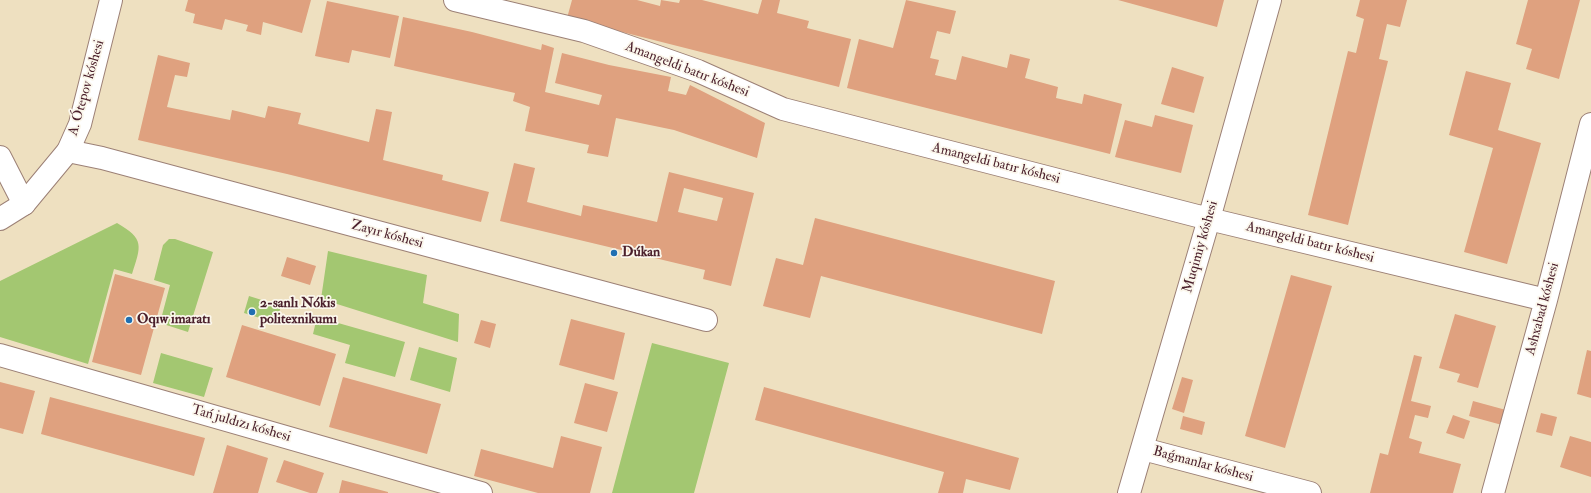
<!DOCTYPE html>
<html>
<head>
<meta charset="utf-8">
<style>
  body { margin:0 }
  canvas { display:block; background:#eee0c0 }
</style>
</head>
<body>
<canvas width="1591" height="493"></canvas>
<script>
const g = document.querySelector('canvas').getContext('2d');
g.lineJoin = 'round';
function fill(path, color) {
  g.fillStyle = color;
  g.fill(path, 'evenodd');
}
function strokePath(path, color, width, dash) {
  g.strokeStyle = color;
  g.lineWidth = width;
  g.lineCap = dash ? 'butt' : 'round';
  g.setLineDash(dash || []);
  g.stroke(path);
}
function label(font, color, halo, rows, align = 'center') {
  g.font = font + ' "IM FELL Double Pica",serif';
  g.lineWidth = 3.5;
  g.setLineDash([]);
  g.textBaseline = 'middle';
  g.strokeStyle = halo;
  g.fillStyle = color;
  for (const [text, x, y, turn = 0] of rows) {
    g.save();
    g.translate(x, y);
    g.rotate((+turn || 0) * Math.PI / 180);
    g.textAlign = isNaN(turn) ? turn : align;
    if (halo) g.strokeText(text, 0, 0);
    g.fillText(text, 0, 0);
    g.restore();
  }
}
const green = new Path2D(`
  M117,223C145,239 141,246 132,274L114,269L88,364L0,337V281Z
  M169,239H175L213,252L188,332L160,323L170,285L154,280L163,245Z
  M328,251L427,275L423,303L459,314L458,342L321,299Z
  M249,296L281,306L276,323L244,313Z
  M317,317L405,342L395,377L345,363L350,345L313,334Z
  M652,343L729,363L694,493H612Z
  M419,347L457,358L450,392L410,380Z
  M161,353L213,368L204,397L153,383Z`);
const building = new Path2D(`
  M188,0H311L302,33L263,22L261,35L246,31L248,25L225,19L222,30L193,23L195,14L185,11Z
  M572,0H637L660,6L661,0L679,3L680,0H702L758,14L762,0H780L777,13L809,21L807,28L851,39L839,87L567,18Z
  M906,0L956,11L950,34L937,31L930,58L939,60L935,75L956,80L962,56L1007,68L1010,54L1030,59L1025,78L1058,87L1056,98L1082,104L1084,94L1122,104L1110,154L847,88L859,39L893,48Z
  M1118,0H1224L1217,27Z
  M1360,0H1407L1400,27L1387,24L1379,59L1388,61L1348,225L1308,215L1348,51L1356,53L1364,19L1356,16Z
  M1528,0H1580L1559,79L1526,69L1532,49L1516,44Z
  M327,1L399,16L390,58L352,50L349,63L315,56Z
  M403,17L472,32L541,50L542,44L554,48L545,92L599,105L602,95L555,83L562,53L609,65L671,77L668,91L686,95L690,85L765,123L757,158L674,130L616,118L608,157L587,153L589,145L525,131L530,107L513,101L515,93L394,66Z
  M158,55L190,63L187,77L175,75L167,107L230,120L232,110L265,118L268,106L301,113L298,124L369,142L376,109L392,112L383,160L443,175L442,180L489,192L481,222L287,174L138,140Z
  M1172,67L1204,77L1194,113L1161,104Z
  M1466,71L1511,83L1498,130L1541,143L1507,264L1464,252L1493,148L1449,135Z
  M1155,115L1193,125L1181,173L1115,157L1125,120L1152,127Z
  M514,163L535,168L527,202L581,216L583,205L657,222L669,172L754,193L731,286L703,279L705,270L500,221ZM684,188L723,198L717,221L678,212Z
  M815,218L1055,281L1042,334L821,276L810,318L763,306L776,258L803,265Z
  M287,257L316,266L310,285L281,276Z
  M115,274L165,288L141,375L92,362Z
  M1291,275L1332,286L1285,448L1245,436Z
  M1455,314L1496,326L1478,388L1457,382L1460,374L1439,368Z
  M571,319L625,333L614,380L559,365Z
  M481,320L496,324L490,348L474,343Z
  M242,325L336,354L320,406L226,377Z
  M1587,350L1591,351V398L1577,394Z
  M1414,355L1422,357L1411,401L1431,406L1428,418L1415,415L1409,438L1422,442L1419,453L1461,464L1453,493H1370L1380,453L1388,455Z
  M343,377L441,404L427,454L329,427Z
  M1182,377L1193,380L1184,413L1172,409Z
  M0,382L35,391L23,434L0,428Z
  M585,383L618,392L607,432L574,423Z
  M764,387L1019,458L1010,490L966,479L963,493H938L944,472L755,420Z
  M50,397L205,438L194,476L41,434Z
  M1473,401L1506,410L1502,425L1469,416Z
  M1541,413L1557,417L1552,436L1536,432Z
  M1453,415L1470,421L1464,439L1446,433Z
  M1183,416L1205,422L1202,435L1180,429Z
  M561,436L602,447L590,493H538L474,476L481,449L553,468Z
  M1570,436L1591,442V477L1560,467Z
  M227,445L268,458L258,493H213Z
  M284,460L324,473L317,493H310L276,482Z
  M342,480L388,492V493H339Z`);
const minor = new Path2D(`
  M455,0L584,31L698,71L783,109L1209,219L1546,300
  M68,151L102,158L706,320
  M0,157L24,204
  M0,355L481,493
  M1143,449L1310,493
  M1129,493L1209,219L1270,0
  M1493,493L1546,300L1591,124`);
const secondary = new Path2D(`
  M0,219L24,204L68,151L80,124L111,0`);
const markers = [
  [614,253,4,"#1f6fb2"],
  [252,312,4,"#1f6fb2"],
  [129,320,4,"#1f6fb2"]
];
const streetNames = [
  ["Amangeldi batır kóshesi",687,70,21],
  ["A. Ótepov kóshesi",87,88,-74],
  ["Amangeldi batır kóshesi",996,164,14],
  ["Zayır kóshesi",387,235,15],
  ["Amangeldi batır kóshesi",1310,243,14],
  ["Muqimiy kóshesi",1201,247,-74],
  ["Ashxabad kóshesi",1543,309,-75],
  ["Tań juldızı kóshesi",241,424,16],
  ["Baǵmanlar kóshesi",1203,465,15]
];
const poiNames = [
  ["Dúkan",622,253],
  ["2-sanlı Nókis",260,304],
  ["politexnikumı",260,320],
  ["Oqıw imaratı",137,320]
];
fill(green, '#a3c771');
fill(building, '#dfa17f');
strokePath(minor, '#9c8076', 24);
strokePath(secondary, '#9c8076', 24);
strokePath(minor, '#fff', 22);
strokePath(secondary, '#fff', 22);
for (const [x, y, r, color] of markers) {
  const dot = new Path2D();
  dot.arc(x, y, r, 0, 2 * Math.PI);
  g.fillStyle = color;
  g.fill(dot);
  strokePath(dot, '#fbf7ec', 1.5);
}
label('14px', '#4a1f2b', '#fbf7ec', streetNames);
label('bold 14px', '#4a1f2b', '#fbf7ec', poiNames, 'left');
</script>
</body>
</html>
